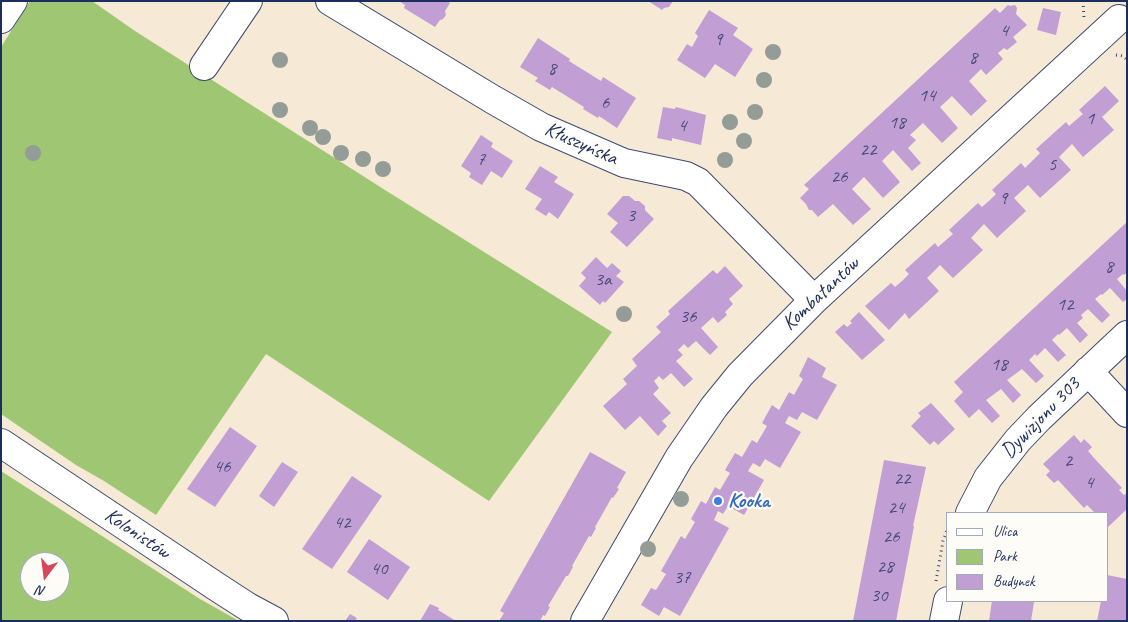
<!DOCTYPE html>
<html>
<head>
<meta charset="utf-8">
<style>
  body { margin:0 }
  #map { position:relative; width:1128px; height:622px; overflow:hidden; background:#f6e9d5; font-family:Caveat,sans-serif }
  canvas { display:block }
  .frame { position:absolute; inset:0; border:2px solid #1b2f5e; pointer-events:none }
  .legend { position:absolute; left:946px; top:512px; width:162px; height:90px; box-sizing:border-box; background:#fdfcf7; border:1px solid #a3aaba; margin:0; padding:6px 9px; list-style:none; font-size:15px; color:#1b2f5e }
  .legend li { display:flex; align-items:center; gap:10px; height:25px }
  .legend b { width:25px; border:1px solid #a3aaba }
  .north { position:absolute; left:20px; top:552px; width:50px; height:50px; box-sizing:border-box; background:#fdfcf7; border:1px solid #a3aaba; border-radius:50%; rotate:195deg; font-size:14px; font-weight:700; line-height:20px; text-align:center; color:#1b2f5e }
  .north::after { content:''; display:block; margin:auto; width:18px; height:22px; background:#d1495b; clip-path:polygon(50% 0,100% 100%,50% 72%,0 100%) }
</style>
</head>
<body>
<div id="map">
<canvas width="1128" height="622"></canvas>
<div class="frame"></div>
<ul class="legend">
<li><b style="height:6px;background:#fff"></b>Ulica</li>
<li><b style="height:14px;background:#9fc773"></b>Park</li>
<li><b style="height:14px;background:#c19ed4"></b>Budynek</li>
</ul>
<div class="north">N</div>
</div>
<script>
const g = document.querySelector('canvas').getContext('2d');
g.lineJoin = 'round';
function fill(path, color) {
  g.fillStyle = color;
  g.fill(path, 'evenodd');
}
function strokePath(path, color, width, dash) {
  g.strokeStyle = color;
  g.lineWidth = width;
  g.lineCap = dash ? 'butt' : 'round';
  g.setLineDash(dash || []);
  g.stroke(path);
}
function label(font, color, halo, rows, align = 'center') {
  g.font = font + ' Caveat,sans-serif';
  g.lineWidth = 4.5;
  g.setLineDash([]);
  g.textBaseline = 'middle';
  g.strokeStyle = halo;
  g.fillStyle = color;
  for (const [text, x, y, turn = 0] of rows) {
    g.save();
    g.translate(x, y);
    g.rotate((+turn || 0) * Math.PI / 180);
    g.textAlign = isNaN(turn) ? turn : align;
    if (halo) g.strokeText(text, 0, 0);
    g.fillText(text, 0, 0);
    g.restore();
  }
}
const green = new Path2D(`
  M30,1H92L135,31L385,190L612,332L489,501L266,354L156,515L104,481L76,465L1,414V47Z
  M1,471L200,599L239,621H1ZM30,562H60V592H30Z`);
const building = new Path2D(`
  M399,1H447L450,3L445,11L446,15L443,19L440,20L435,27L404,8L405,5Z
  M648,1H673L669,7L664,8L662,10Z
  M1008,5L1010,6L1015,5L1017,8L1016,14L1027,25L1013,37L1017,42L1007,50L1004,48L998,53L1003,59L986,75L981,69L969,81L987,101L971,116L952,96L940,107L958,128L942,143L923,123L910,135L916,140L908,148L921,163L912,171L893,150L882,161L900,182L883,198L864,177L852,189L871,209L853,225L833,204L818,217L812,210H809L806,204L800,198L809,189L804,185L995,8L1000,13Z
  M1043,8L1061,12L1056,35L1037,30Z
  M709,10L738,28L733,35L753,49L735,77L715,64L705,78L677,60L687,44L692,47L698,36L695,33Z
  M538,38L570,59L569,61L601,81L603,77L636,98L617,128L599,116L598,118L583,109L584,107L552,87L550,90L535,81L538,78L520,67Z
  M1105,86L1119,101L1102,117L1114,130L1083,157L1072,144L1059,157L1071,170L1040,198L1028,185L1014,198L1026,211L997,238L984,224L971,238L983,250L953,278L940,265L927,278L939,291L909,319L905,313L889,330L865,306L891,283L895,287L902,281L909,274L905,270L935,243L938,247L953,234L949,230L978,203L982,207L990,200L996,194L992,190L1021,163L1025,168L1040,153L1036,149L1066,122L1069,126L1083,114L1079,110Z
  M663,107L675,109L676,107L706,115L701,145L672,138V141L657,138Z
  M481,135L493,143L491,147L513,161L502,178L491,171L482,185L469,177L471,173L461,166Z
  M540,166L558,177L554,182L574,194L558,219L549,212L546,216L535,209L542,199L525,189Z
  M623,196H629L635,201H639L645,206V210L654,219L627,247L610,232L618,223L607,214Z
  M1127,222V272L1124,275L1123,274L1117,279L1127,291V299L1123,302L1110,288L1102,295L1101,294L1095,299L1110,315L1102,323L1088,309L1081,315L1083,318L1077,323L1088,335L1080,343L1067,328L1059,335L1058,334L1052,340L1066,355L1058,362L1045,348L1037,356L1035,354L1029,360L1044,376L1036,383L1022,369L1007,380L1021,395L1013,403L1001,389L986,400L1000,416L992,423L979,409L969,418L954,401L963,392L954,382Z
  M596,257L607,268L612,263L621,271L616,276L624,282L605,303L603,301L600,305L579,286L586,278L581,273Z
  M725,266L743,286L729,299L733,304L725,312L727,315L718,323L713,317L701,328L718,347L710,355L696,341L688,348L684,344L678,350L683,355L676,361L693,379L684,387L671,373L663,380L659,376L654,381L659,388L653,394L671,413L662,421L667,426L658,436L640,416L625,430L603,406L627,384L623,379L637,366L632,359L661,332L656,327L670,314L668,311L713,270L717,274Z
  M859,312L885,340L862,360L835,332L844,324L847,327L852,323L850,321Z
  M808,357L826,368L822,377L837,385L817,420L802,412L797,420L789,416L785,423L801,432L780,468L765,459L760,467L753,463L748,471L764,480L744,515L728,506L723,514L718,511L714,520L729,528L680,616L664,607L659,616L641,605L651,588L656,590L666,574L661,571L681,536L685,539L695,522L691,519L701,501L706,504L715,487L720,490L730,473L725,470L735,453L742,457L752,440L757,443L767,426L762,423L772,405L779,410L789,392L794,395L803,379L799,376Z
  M931,403L955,429L938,445L934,441L930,445L911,426L921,416L918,413Z
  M230,427L257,446L215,507L187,489Z
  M1074,435L1081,443L1084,439L1092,447L1088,451L1094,458L1122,488L1119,490L1124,495L1127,493V509L1108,527L1107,513H1095L1087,505L1084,508L1058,480L1054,483L1046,475L1050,471L1043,464Z
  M590,452L626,472L617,488L619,489L613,498L612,497L595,527L596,528L591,537L589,536L572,566L573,567L568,576H566L548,606L550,607L545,616L543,615L540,621H499L504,613L500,611Z
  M884,460L926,467L913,526H914L896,621H853Z
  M282,462L298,472L274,507L259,496Z
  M352,476L382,496L332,569L302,549Z
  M369,539L410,567L388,600L347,572Z
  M1107,575L1127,579V621H1097L1101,601H1107Z
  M992,601L1034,602L1031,621H989Z
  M430,604L439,608L438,610L456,621H420Z
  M350,614L357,618L355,621H345Z`);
const path = new Path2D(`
  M1083,1L1084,18
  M1116,55L1123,56L1127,60
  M936,581L943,541L947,530`);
const minor = new Path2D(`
  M330,1L492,99L541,127L624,163L686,176L698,182L814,300
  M1,19L13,1
  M204,66L248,1
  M1088,371L1127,413
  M1,443L217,587L248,607L274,621
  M970,513L988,478L1018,440L1039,418L1127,335
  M585,621L679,458L714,407L740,375L814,300L1119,19
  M944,621L948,601`);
const trees = [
  [773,52],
  [280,60],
  [764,80],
  [280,110],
  [755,112],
  [730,122],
  [310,128],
  [323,137],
  [744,141],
  [33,153],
  [341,153],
  [363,159],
  [725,160],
  [383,169],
  [624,314],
  [681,499],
  [648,549]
];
const markers = [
  [718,501,5,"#3f7fe0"]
];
const numberNames = [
  ["4",1004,31],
  ["9",718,40],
  ["8",973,58],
  ["8",552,69],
  ["14",927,96],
  ["6",605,103],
  ["1",1090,119],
  ["18",897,123],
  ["4",682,126],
  ["22",868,150],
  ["7",481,160],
  ["5",1052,165],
  ["26",839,177],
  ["9",1003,199],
  ["3",631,216],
  ["8",1109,267],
  ["3a",603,280],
  ["12",1065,305],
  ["36",688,317],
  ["18",999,365],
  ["2",1068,461],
  ["46",222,467],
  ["22",902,479],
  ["4",1089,483],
  ["24",896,508],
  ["42",342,523],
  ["26",891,537],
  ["28",885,567],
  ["40",379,569],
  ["37",682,578],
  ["30",879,596]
];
const streetNames = [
  ["Kłuszyńska",581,144,24],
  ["Kombatantów",821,294,-43],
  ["Dywizjonu 303",1041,418,-46],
  ["Kolonistów",137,534,34]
];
const shopNames = [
  ["Kooka",728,501]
];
fill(green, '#9fc773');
fill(building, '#c19ed4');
strokePath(minor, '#3c4b70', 30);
strokePath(path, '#3c4b70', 3, [1, 4]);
strokePath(minor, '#fff', 28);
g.fillStyle = '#949c97';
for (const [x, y] of trees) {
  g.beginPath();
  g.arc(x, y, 8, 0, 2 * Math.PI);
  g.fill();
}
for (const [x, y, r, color] of markers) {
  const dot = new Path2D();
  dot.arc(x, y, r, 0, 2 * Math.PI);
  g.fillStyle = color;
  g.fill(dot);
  strokePath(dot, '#fdfcf7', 2);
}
label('19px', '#444b7c', null, numberNames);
label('21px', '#1b2f5e', '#fdfcf7', streetNames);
label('bold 21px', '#366cbe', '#fdfcf7', shopNames, 'left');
</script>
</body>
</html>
